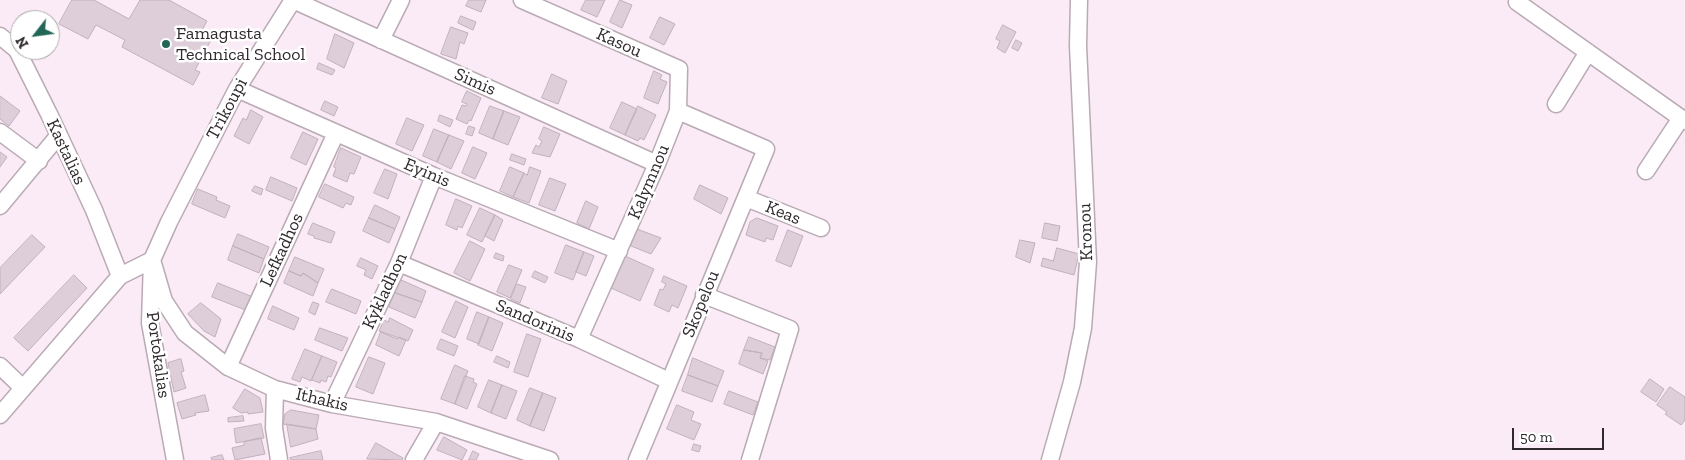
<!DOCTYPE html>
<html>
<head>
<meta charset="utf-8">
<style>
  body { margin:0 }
  #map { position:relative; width:1685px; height:460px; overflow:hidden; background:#faebf6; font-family:"Zilla Slab",serif }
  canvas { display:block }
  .north { position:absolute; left:10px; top:10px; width:50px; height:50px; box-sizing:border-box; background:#fff; border:1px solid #aca9ab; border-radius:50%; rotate:240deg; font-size:14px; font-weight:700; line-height:20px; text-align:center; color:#2f292d }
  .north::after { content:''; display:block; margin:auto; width:18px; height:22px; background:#226658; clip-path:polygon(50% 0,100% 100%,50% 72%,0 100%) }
  .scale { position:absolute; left:1512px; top:428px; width:92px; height:22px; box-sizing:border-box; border:2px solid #2f292d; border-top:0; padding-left:6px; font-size:15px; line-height:18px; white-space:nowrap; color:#2f292d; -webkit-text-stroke:4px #fff; paint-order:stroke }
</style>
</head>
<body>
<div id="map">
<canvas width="1685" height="460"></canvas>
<div class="north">N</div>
<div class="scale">50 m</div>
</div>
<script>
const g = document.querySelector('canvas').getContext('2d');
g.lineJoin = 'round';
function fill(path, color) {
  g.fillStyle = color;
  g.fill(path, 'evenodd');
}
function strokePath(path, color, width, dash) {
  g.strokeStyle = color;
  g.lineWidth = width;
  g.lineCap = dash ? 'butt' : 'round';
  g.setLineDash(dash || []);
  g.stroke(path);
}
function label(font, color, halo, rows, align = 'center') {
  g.font = font + ' "Zilla Slab",serif';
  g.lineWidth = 5;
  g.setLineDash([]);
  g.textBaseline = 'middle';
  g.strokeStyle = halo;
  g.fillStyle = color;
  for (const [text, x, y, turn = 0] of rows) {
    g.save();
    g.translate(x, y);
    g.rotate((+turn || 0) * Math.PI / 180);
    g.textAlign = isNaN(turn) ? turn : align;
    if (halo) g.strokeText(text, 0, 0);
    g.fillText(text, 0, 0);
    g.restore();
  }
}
const building = new Path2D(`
  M72,0H94L129,19L140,0H169L207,21L200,34L211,40L195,70L200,72L193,85L122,47L125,40L96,25L88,39L59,24Z
  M469,0H486L481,12L466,6Z
  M586,0H605L597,17L581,10Z
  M620,0L632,5L622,28L610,22Z
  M461,16L476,22L473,30L458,23Z
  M660,17L675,24L664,45L650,38Z
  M1003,25L1016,32L1005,53L997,48L1000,41L996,39Z
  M451,27L468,33L464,44L460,42L456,59L441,54Z
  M335,34L354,43L344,68L327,59Z
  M1016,40L1022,43L1018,51L1012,48Z
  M319,63L335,70L332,75L317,69Z
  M654,71L662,75L660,79L667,82L658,104L644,98Z
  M552,74L567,81L558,104L542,98Z
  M467,91L481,98L471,121L469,120L467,124L456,119L462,105L466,106L467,104L462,102Z
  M0,96L20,111L9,126L0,119Z
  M325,101L338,107L334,116L321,110Z
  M622,102L637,109L625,135L610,128Z
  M490,106L504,111L493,139L479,133Z
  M638,106L656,115L644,140L640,138L638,141L625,135Z
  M251,110L263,117L249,144L234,136L243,118L246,120Z
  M504,111L520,117L508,145L493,139Z
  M440,115L453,120L450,127L438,121Z
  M407,118L424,125L412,151L396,144Z
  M469,126L475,128L472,136L466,134Z
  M544,127L560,134L550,157L532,153L536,145L539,147L542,141L539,139Z
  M434,129L449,135L437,162L423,156Z
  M303,132L318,139L306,165L291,158Z
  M449,135L464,141L451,169L437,162Z
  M473,147L487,153L475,179L462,173Z
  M341,148L361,157L354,174L350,173L347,182L333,176L336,168L334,167Z
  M0,152L7,157L0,167Z
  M512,154L526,159L524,165L510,160Z
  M510,167L524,173L513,197L500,191Z
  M530,167L541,171L529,203L513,197L524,173L527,175Z
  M385,169L397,174L388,199L374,193Z
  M271,177L297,188L292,201L266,190Z
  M550,178L566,184L555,211L539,205Z
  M325,184L354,197L351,205L346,203L343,208L319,197Z
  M700,185L728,198L721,214L694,199Z
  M255,186L263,189L261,195L252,191Z
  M198,189L217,197L216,200L230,206L225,218L192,204Z
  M456,199L472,206L462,228L458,226L457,230L446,225Z
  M586,201L598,207L589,229L577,223Z
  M375,205L400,217L395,229L369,218Z
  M480,208L495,215L482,242L467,235Z
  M495,215L503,220L494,241L485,236Z
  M369,218L395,229L389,243L363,231Z
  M757,218L778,226L773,240L766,238L765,242L746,235L750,222Z
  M313,223L335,232L331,243L314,238V236L308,234Z
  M1045,223L1060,226L1057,241L1042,238Z
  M637,229L661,238L651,254L631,246Z
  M788,230L803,236L791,267L776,261Z
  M238,234L269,247L264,259L233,246Z
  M32,235L45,247L0,294V268Z
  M1020,240L1035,243L1030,263L1016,257Z
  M470,241L485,249L470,281L454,273Z
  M566,245L584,252L573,280L555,273Z
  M233,246L264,259L259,273L228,260Z
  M1057,248L1079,254L1074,275L1041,266L1043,258L1053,261Z
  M584,252L594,256L586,276L576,272Z
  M496,253L504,256L503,261L494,258Z
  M625,256L654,269L640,301L611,288Z
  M295,257L324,269L318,283L303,273L301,276L289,271Z
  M361,258L378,266L372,279L364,275L366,270L357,266Z
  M509,265L522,270L510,298L497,292Z
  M289,271L301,276L303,273L318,283L313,296L284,283Z
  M535,271L548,277L545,283L532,277Z
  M74,275L87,288L28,351L14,338Z
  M664,276L687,286L678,308L672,305L669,312L654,305L660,289L663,290L666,284L662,282Z
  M399,279L426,291L422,302L393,292Z
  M218,283L253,297L248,311L212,297Z
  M517,284L526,287L520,303L511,299Z
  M332,289L361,301L356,314L326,302Z
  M395,293L422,302L415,318L389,307Z
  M456,301L468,307L455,338L442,332Z
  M313,302L319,304L315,315L309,312Z
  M201,303L221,319L215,337L204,331L188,314Z
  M273,306L299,318L294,330L268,319Z
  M477,312L489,317L479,344L467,339Z
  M489,317L503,323L492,351L478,345Z
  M390,318L413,330L408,341L379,331L384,320L388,322Z
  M320,328L348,338L342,351L315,340Z
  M381,332L397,339L399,337L406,340L399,356L376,345Z
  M527,334L541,339L528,377L514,372Z
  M749,337L775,347L770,360L760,358L762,353L744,350Z
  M441,339L458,346L454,356L437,349Z
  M305,349L322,356L311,381L302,377L300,382L292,379Z
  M744,350L762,353L760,358L768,361L763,374L739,364Z
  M322,356L337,362L331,377L328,376L326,382L321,380L320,383L312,380Z
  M497,356L510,362L508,368L494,362Z
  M369,357L385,363L373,394L356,387Z
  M693,358L724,371L718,386L688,375Z
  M181,359L184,371L181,372L186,388L174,392L168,363Z
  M455,365L468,371L455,404L441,399Z
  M688,375L718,386L712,402L682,391Z
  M465,376L474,379L473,382L477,384L467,409L455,404Z
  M1650,379L1664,389L1656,402L1641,392Z
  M489,380L502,385L491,413L478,407Z
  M502,385L517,391L506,419L491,413Z
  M1670,387L1685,397V420L1681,425L1665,414L1667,412L1657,405Z
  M530,388L543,393L530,426L517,420Z
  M245,389L260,398L263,412L248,414V412L241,413L233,408Z
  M729,391L758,402L753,415L724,404Z
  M543,393L556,398L544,431L530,426Z
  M205,395L209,411L195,413L196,415L182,419L177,403Z
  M677,405L694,412L691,420L701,424L694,440L667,429Z
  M291,410L319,415L316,429L283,424L285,414Z
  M243,416L244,421L228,422V418Z
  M261,424L264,438L236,443L234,429Z
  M287,424L316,429L318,439L291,447Z
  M444,437L467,450L462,460L437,450Z
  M261,438L265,454L235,460L232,448L244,445V442Z
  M376,443L403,458L402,460L367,459Z
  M694,444L701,446L699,452L692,450Z
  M321,451L323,460H291L290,458Z
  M473,451L479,454L476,460H469Z
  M222,455L224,460H212L211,458Z`);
const minor = new Path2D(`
  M293,0L657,164
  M522,0L679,69L678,111
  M1518,0L1517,2L1685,121
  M0,36L17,50L49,114L94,210L120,276
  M381,40L401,0
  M237,89L434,176L619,251
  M1556,104L1588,52
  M0,132L39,161
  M1646,171L1681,118
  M746,198L821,228
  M0,206L59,135
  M399,263L579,339L669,381
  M704,295L790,329L750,460
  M579,339L657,164L678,111L766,149L637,460
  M0,366L23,388
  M228,367L336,133
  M275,389L274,428L279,460
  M332,404L399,263L434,176
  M0,415L120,276L152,260L164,301L185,333L228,367L275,389L332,404L436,422L550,460
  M175,460L150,323L152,260L169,222L237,89L293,0
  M414,460L436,422
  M1050,460L1072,382L1083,328L1088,262L1078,46L1079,0`);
const markers = [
  [166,44,5,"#226658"]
];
const poiNames = [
  ["Famagusta",176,34],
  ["Technical School",176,55]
];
const streetNames = [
  ["Kasou",619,43,24],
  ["Simis",475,82,24],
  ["Trikoupi",227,109,-62],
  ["Kastalias",66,152,65],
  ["Eyinis",427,173,23],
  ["Kalymnou",649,182,-67],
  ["Keas",783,213,22],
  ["Kronou",1086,232,-92],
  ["Lefkadhos",282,250,-65],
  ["Kykladhon",385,291,-65],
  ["Skopelou",701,304,-68],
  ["Sandorinis",535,321,23],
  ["Portokalias",158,355,82],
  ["Ithakis",322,400,13]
];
fill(building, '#ddced9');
strokePath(building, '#c0b1bb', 1);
strokePath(minor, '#b9aab4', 19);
strokePath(minor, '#fff', 16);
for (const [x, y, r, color] of markers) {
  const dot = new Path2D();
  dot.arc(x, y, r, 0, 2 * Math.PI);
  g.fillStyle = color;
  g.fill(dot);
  strokePath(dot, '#fff', 2);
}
label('18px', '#2f292d', '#fff', poiNames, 'left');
label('18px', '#2f292d', '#fff', streetNames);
</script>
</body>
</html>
